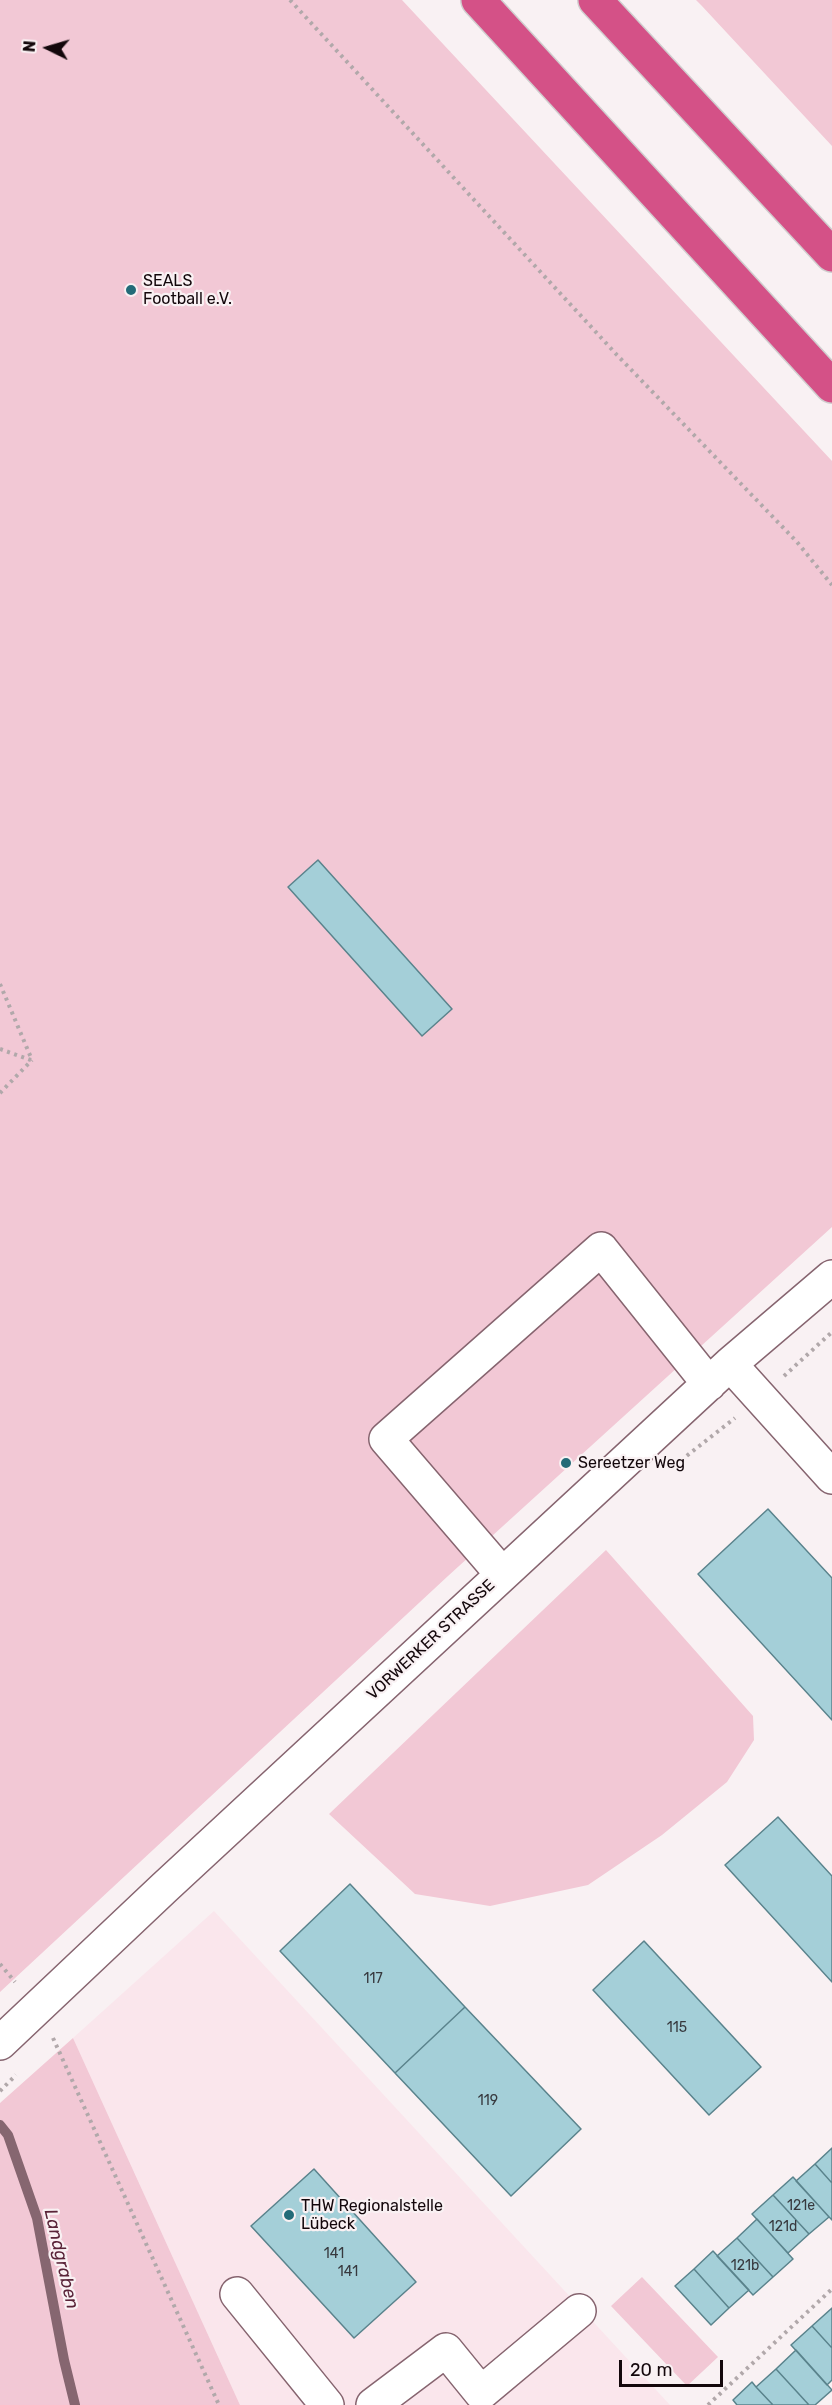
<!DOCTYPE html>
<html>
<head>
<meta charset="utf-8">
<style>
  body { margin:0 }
  #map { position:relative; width:832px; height:2405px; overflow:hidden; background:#f9f1f3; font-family:Rubik,sans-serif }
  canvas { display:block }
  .north { position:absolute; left:18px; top:18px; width:60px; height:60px; -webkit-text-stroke:4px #f9f1f3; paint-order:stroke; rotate:275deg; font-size:16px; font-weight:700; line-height:24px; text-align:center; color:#13070b }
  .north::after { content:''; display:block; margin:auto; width:21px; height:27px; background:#13070b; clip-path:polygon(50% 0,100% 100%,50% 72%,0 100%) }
  .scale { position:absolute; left:619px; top:2360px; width:104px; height:27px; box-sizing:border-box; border:3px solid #13070b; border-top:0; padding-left:8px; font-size:18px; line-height:21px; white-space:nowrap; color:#13070b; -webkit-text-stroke:4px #f9f1f3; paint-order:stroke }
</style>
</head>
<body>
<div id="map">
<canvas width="832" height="2405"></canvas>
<div class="north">N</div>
<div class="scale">20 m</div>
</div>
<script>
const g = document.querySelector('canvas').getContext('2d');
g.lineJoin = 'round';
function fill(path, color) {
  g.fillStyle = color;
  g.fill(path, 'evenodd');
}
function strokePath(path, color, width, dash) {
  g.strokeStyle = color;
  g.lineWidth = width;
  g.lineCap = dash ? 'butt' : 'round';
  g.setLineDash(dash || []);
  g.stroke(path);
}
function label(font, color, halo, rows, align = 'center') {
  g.font = font + ' Rubik,sans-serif';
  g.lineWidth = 4.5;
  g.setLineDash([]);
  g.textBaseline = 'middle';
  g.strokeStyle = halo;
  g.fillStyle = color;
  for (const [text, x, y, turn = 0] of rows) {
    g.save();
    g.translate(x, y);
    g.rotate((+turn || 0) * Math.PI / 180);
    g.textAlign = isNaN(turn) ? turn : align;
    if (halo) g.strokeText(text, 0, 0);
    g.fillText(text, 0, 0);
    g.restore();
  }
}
const built = new Path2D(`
  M214,1911L670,2405H240L73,2038Z`);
const green = new Path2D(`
  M0,0H402L832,461V1227L448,1576L0,1992Z
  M696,0H832V146L701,5Z
  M606,1550L753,1716L754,1740L727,1782L662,1835L588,1885L490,1906L415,1894L329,1814Z
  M73,2038L240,2405H0V2103Z
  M642,2277L718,2357L687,2386L611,2306Z`);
const stream = new Path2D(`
  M0,2125L8,2135L37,2218L64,2360L75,2405`);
const building = new Path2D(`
  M318,860L452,1009L422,1036L288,887Z
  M768,1509L832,1578V1720L698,1574Z
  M778,1817L832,1876V1982L725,1865Z
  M350,1884L465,2007L395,2073L280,1951Z
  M644,1941L761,2067L709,2115L593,1990Z
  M465,2007L581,2129L511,2196L395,2073Z
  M832,2148V2183L815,2164Z
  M815,2164L832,2183V2220L796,2181Z
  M314,2169L416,2282L354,2338L251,2226Z
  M793,2177L829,2217L809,2234L773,2195Z
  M773,2195L809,2234L788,2253L752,2214Z
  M757,2219L793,2259L773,2277L737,2238Z
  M737,2238L773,2277L753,2295L717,2256Z
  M713,2251L749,2290L729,2308L694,2269Z
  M694,2269L729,2308L711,2325L675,2286Z
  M832,2308V2348L812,2326Z
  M812,2326L832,2348V2380L827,2385L791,2345Z
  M796,2350L832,2390L815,2405H809L776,2369Z
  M776,2369L809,2405H773L756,2387Z
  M752,2382L756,2387L773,2405H737L733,2400Z`);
const path = new Path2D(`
  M290,0L617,355L797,542L832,585
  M0,984L32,1060
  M0,1049L31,1060
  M0,1093L32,1060
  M784,1376L832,1332
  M675,1465L735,1418
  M0,1964L15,1982
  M53,2038L219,2405
  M0,2091L16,2075
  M708,2405L832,2289`);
const minor = new Path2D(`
  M730,1364L832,1477
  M502,1574L386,1439L601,1249L709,1384
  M0,2043L164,1888L730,1364L832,1277
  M237,2294L327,2405
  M373,2405L446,2350L481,2393L579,2311`);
const highway = new Path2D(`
  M478,0L832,386
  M595,0L832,255`);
const markers = [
  [131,290,6,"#236b78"],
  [566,1463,6,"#236b78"],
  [289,2215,6,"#236b78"]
];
const numberNames = [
  ["117",373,1979],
  ["115",677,2028],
  ["119",488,2101],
  ["121e",801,2206],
  ["121d",783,2227],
  ["141",334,2254],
  ["121b",745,2266],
  ["141",348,2272]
];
const poiNames = [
  ["SEALS",143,281],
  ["Football e.V.",143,299],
  ["Sereetzer Weg",578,1463],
  ["THW Regionalstelle",301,2206],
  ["Lübeck",301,2224]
];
const streetNames = [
  ["VORWERKER STRASSE",431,1640,-43]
];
const waterNames = [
  ["Landgraben",61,2259,77]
];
fill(built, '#fae6ec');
fill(green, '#f2c8d5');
strokePath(stream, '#866670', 10);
fill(building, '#a4cfd8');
strokePath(building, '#5a838c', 1.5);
strokePath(minor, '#86646f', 36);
strokePath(highway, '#d0cdce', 36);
strokePath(path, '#b1a8aa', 4, [3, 4.5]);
strokePath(minor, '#fff', 33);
strokePath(highway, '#d45187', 33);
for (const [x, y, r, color] of markers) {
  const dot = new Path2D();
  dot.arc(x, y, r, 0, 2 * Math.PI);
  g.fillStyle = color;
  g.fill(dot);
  strokePath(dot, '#f9f1f3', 2);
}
label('14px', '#37393e', null, numberNames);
label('16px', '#13070b', '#f9f1f3', poiNames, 'left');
label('16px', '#13070b', '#f9f1f3', streetNames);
label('italic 18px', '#592338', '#f9f1f3', waterNames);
</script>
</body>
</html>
